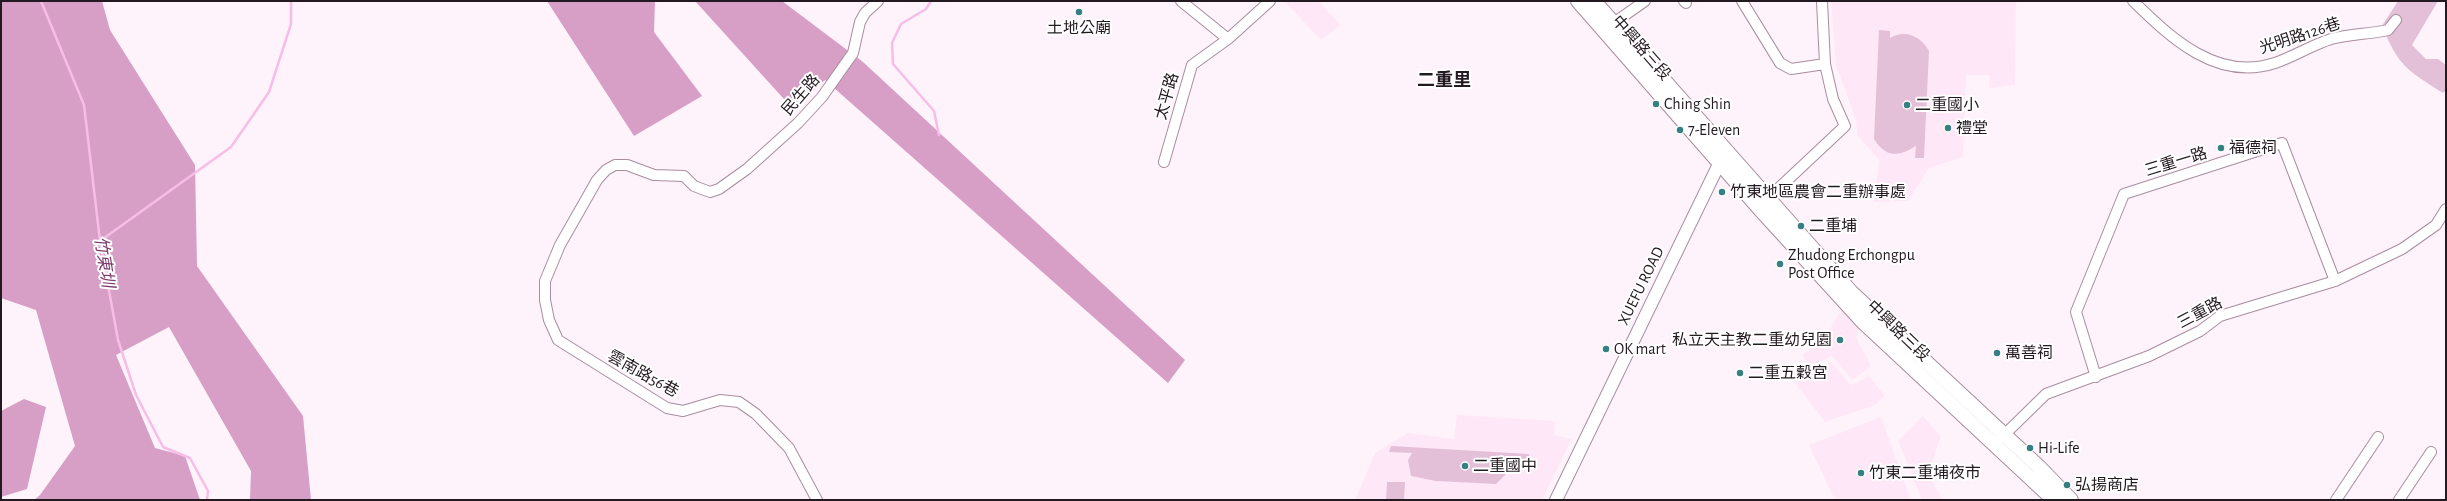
<!DOCTYPE html>
<html>
<head>
<meta charset="utf-8">
<style>
  body { margin:0 }
  #map { position:relative; width:2447px; height:501px; overflow:hidden; background:#fff3fb; font-family:"Alegreya Sans",sans-serif }
  canvas { display:block }
  .frame { position:absolute; inset:0; border:2px solid #231920; pointer-events:none }
</style>
</head>
<body>
<div id="map">
<canvas width="2447" height="501"></canvas>
<div class="frame"></div>
</div>
<script>
const g = document.querySelector('canvas').getContext('2d');
g.lineJoin = 'round';
function fill(path, color) {
  g.fillStyle = color;
  g.fill(path, 'evenodd');
}
function strokePath(path, color, width, dash) {
  g.strokeStyle = color;
  g.lineWidth = width;
  g.lineCap = dash ? 'butt' : 'round';
  g.setLineDash(dash || []);
  g.stroke(path);
}
function label(font, color, halo, rows, align = 'center') {
  g.font = font + ' "Alegreya Sans","Noto Sans TC",sans-serif';
  g.lineWidth = 4;
  g.setLineDash([]);
  g.textBaseline = 'middle';
  g.strokeStyle = halo;
  g.fillStyle = color;
  for (const [text, x, y, turn = 0] of rows) {
    g.save();
    g.translate(x, y);
    g.rotate((+turn || 0) * Math.PI / 180);
    g.textAlign = isNaN(turn) ? turn : align;
    if (halo) g.strokeText(text, 0, 0);
    g.fillText(text, 0, 0);
    g.restore();
  }
}
const built = new Path2D(`
  M1284,1H1318L1341,25L1321,40Z
  M1831,1H2016L2015,85L1989,88L1990,75H1966L1963,157L1929,168L1908,201L1874,202L1879,160L1857,135L1856,121L1836,64Z
  M1843,307L1861,326L1856,337L1871,366L1852,380L1832,356L1810,366L1802,355L1822,343Z
  M1831,362L1851,385L1869,376L1885,396L1875,405L1825,422L1795,383Z
  M1457,415L1555,421L1554,435L1572,439L1542,500H1355L1375,453L1408,433L1454,439Z
  M1923,416L1941,436L1928,474L1943,500H1922L1898,441Z
  M1881,417L1911,500H1835L1809,445Z`);
const green = new Path2D(`
  M2398,1H2438L2412,45L2426,59H2438L2446,65V90L2443,93C2407,70 2399,67 2382,26Z
  M1879,30L1890,31V38C1905,29 1921,36 1929,51L1924,158H1915L1916,146C1898,157 1886,158 1874,139Z
  M1391,446L1529,454V461L1505,460L1506,474L1496,484L1436,481L1411,476L1408,460L1412,453L1389,452Z
  M1387,482H1405L1404,500H1386Z`);
const forest = new Path2D(`
  M1,1H102L110,30L195,165L197,266L303,416L311,500H250L251,471L169,327L116,355L155,448L185,456L200,500H34L40,495L75,446L36,310L1,298Z
  M547,1H655L654,32L702,96L634,136Z
  M695,1H782L863,62L1185,360L1168,383L825,80L793,109Z
  M24,399L46,407L27,489L1,497V411Z`);
const stream = new Path2D(`
  M41,1L84,105L100,241L118,340L136,395L163,447L190,458L208,491L207,500
  M931,1L926,9L901,24L892,43L893,64L934,111L939,135
  M100,241L231,147L269,92L291,24V1`);
const minor = new Path2D(`
  M1181,1L1228,39
  M1684,1L1686,3
  M1742,1L1780,63L1791,69L1825,64
  M2133,1C2171,38 2217,82 2275,63C2295,56 2312,45 2331,39C2350,34 2370,34 2388,30L2396,20
  M1608,27L1645,1
  M1164,162L1192,65L1228,39L1270,1
  M1764,202L1845,126L1833,99L1825,64L1822,1
  M2096,377L2076,312L2124,194L2282,143L2335,281
  M2001,438L2046,394L2149,356L2200,331L2220,316L2335,281L2402,249L2436,225L2446,209
  M817,500L789,448L756,414L739,402L720,400L683,411L667,408L558,340L549,320L545,300V281L560,245L597,180L606,170L615,165H627L654,175L684,176L694,186L710,192L719,189L747,169L798,123L822,97L853,53L860,22L865,13L878,1
  M2336,500L2378,437
  M2399,500L2431,452`);
const tertiary = new Path2D(`
  M1556,500L1720,162L1724,158`);
const secondary = new Path2D(`
  M1578,1L1758,207L1864,323L2054,500
  M1594,1L1851,292L2038,466L2071,500`);
const markers = [
  [1079,12,4,"#367f82"],
  [1656,104,4,"#367f82"],
  [1907,105,4,"#367f82"],
  [1948,128,4,"#367f82"],
  [1680,130,4,"#367f82"],
  [2221,148,4,"#367f82"],
  [1722,192,4,"#367f82"],
  [1801,226,4,"#367f82"],
  [1780,264,4,"#367f82"],
  [1840,340,4,"#367f82"],
  [1606,349,4,"#367f82"],
  [1997,353,4,"#367f82"],
  [1740,373,4,"#367f82"],
  [2030,448,4,"#367f82"],
  [1465,466,4,"#367f82"],
  [1861,473,4,"#367f82"],
  [2067,485,4,"#367f82"]
];
const poiNames = [
  ["土地公廟",1079,28,"center"],
  ["Ching Shin",1664,104],
  ["二重國小",1915,105],
  ["禮堂",1956,128],
  ["7-Eleven",1688,130],
  ["福德祠",2229,148],
  ["竹東地區農會二重辦事處",1730,192],
  ["二重埔",1809,226],
  ["Zhudong Erchongpu",1788,255],
  ["Post Office",1788,273],
  ["私立天主教二重幼兒園",1832,340,"right"],
  ["OK mart",1614,349],
  ["萬善祠",2005,353],
  ["二重五穀宮",1748,373],
  ["Hi-Life",2038,448],
  ["二重國中",1473,466],
  ["竹東二重埔夜市",1869,473],
  ["弘揚商店",2075,485]
];
const streetNames = [
  ["光明路126巷",2300,36,-18],
  ["中興路三段",1641,48,49],
  ["民生路",801,95,-49],
  ["太平路",1167,96,-74],
  ["三重一路",2176,162,-17],
  ["XUEFU ROAD",1641,286,-64],
  ["三重路",2200,313,-28],
  ["中興路三段",1898,331,44],
  ["雲南路56巷",643,374,29]
];
const waterNames = [
  ["竹東圳",104,262,81]
];
const quarterNames = [
  ["二重里",1444,81]
];
fill(built, '#fee8f7');
fill(green, '#e4bfd8');
fill(forest, '#d79ec6');
strokePath(stream, '#f8bde6', 2.5);
strokePath(minor, '#a88d9f', 12);
strokePath(tertiary, '#a88d9f', 14);
strokePath(secondary, '#a88d9f', 16);
strokePath(minor, '#fff', 10);
strokePath(tertiary, '#fff', 12);
strokePath(secondary, '#fff', 14);
for (const [x, y, r, color] of markers) {
  const dot = new Path2D();
  dot.arc(x, y, r, 0, 2 * Math.PI);
  g.fillStyle = color;
  g.fill(dot);
  strokePath(dot, '#fff', 1.5);
}
label('16px', '#231920', '#fff', poiNames, 'left');
label('16px', '#231920', '#fff', streetNames);
label('italic 17px', '#7f3b6d', '#fff', waterNames);
label('bold 18px', '#231920', '#fff', quarterNames);
</script>
</body>
</html>
